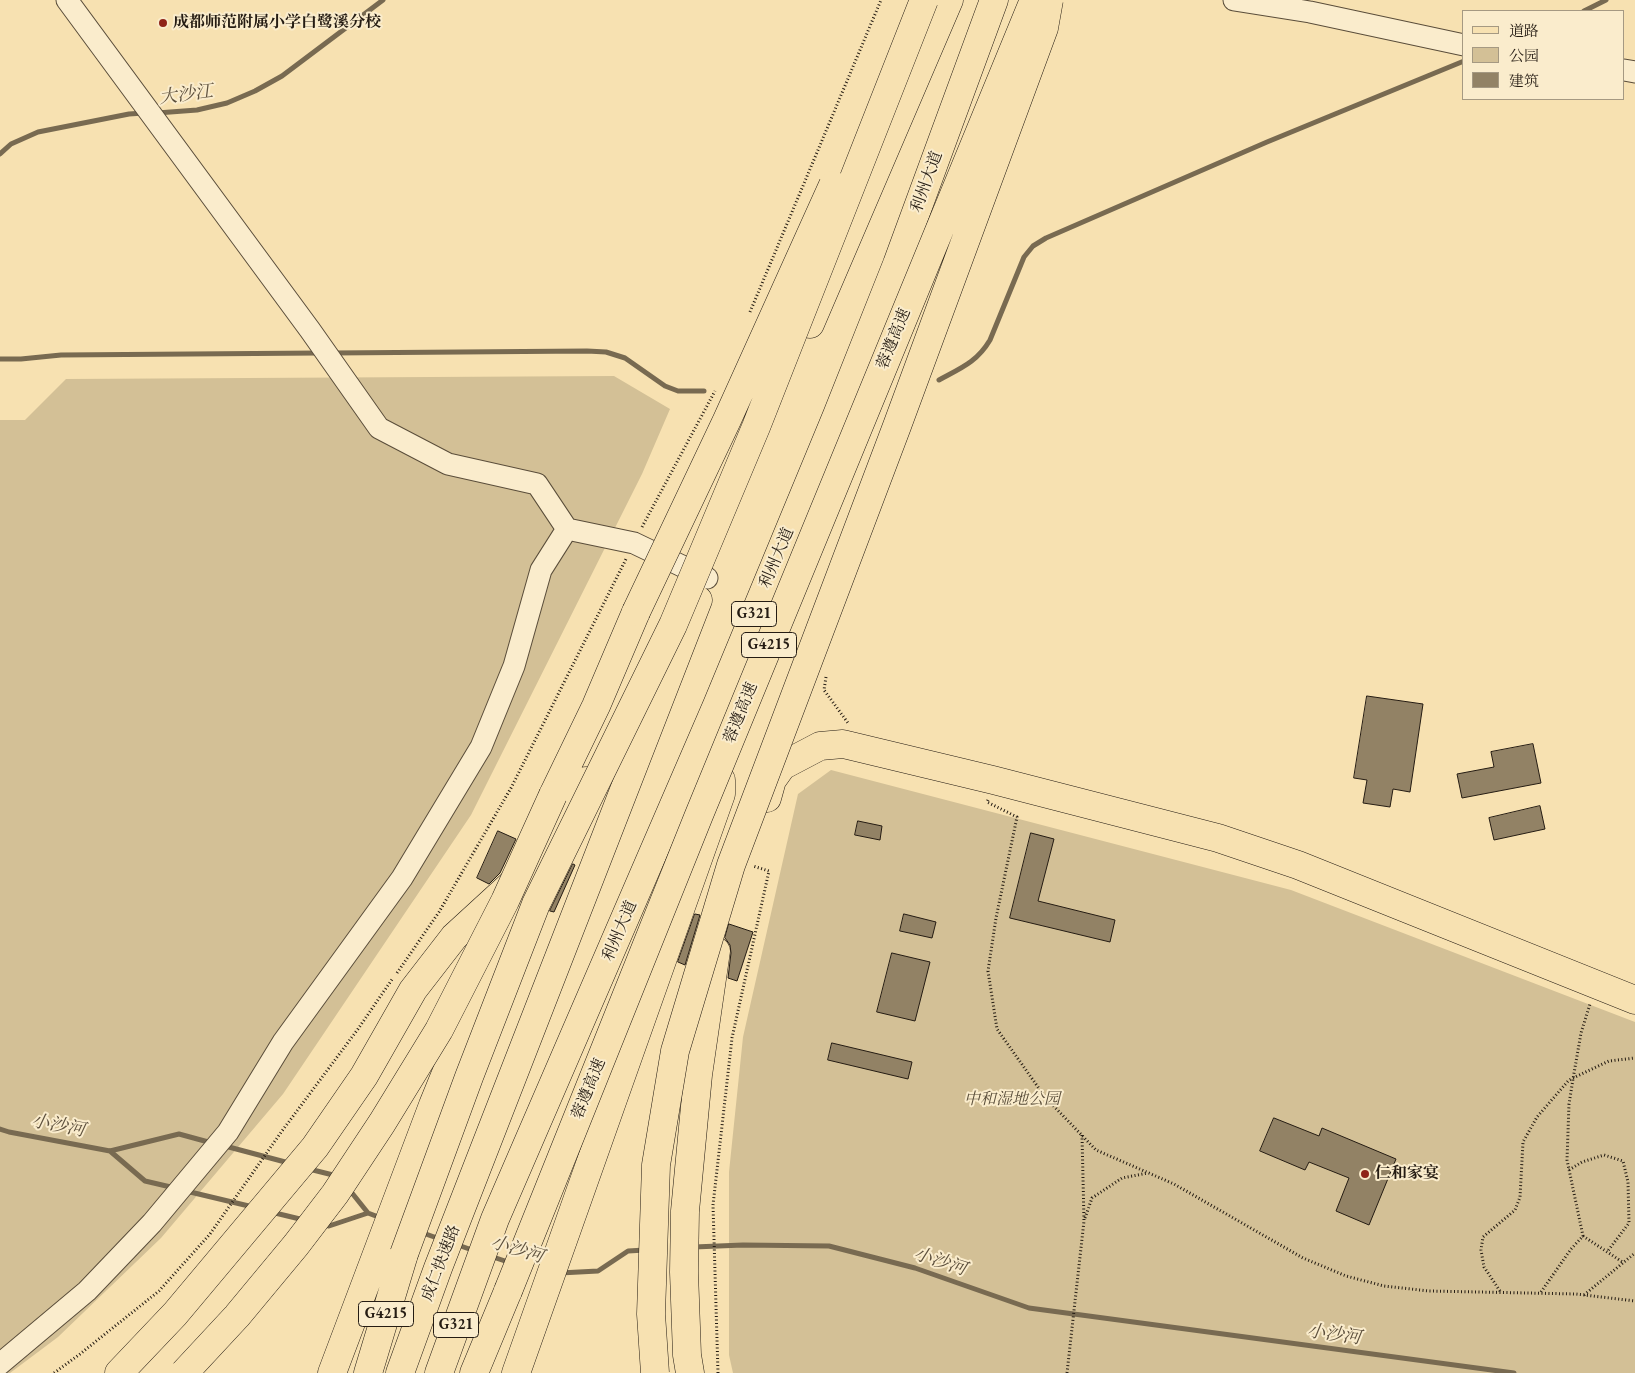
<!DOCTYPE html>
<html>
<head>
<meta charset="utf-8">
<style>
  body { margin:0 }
  #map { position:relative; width:1635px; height:1373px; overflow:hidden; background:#f7e1b1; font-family:"EB Garamond","Noto Serif SC",serif }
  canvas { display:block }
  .legend { position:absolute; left:1462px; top:10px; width:162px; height:90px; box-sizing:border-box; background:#faeccc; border:1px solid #a59982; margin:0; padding:6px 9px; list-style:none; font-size:15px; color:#251c13 }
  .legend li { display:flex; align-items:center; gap:10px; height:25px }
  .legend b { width:25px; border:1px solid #a59982 }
</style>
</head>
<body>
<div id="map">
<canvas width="1635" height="1373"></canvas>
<ul class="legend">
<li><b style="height:6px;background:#f7e1b1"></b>道路</li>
<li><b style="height:14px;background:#d3c096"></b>公园</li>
<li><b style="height:14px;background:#928265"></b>建筑</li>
</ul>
</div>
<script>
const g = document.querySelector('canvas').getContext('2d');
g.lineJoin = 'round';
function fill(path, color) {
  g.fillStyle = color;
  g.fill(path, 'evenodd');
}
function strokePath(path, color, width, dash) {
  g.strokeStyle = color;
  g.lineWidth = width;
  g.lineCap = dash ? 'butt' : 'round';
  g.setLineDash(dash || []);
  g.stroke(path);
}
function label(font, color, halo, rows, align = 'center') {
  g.font = font + ' "EB Garamond","Noto Serif SC",serif';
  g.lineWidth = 4;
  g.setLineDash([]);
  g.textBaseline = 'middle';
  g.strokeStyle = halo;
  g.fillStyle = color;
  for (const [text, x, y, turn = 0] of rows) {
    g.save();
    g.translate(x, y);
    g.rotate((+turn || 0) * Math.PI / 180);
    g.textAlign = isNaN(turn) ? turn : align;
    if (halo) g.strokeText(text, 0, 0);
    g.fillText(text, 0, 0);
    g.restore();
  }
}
const green = new Path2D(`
  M614,376L670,409L642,474L471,815L283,1094L161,1238L58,1337L10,1373H0V420H25L66,379Z
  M831,770L1291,890L1635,1022V1373H733L729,1355V1172L743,1037L798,794Z`);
const stream = new Path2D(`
  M1584,11L1606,0
  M157,113L197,110L227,103L255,91L282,76L383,0
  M0,154L11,144L38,132L129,114L144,113
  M333,353L587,351L606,352L625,358L665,386L678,391H704
  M0,359H21L61,355L319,353
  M939,380C961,368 977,362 990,340L1024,257L1033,246L1046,238L1267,142L1464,61
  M0,1129L9,1132L110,1151L179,1134L212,1143
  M225,1146L289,1163
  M110,1151L145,1181L175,1188
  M309,1169L337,1176
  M348,1188L368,1213L381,1218
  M186,1191L253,1207
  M271,1212L304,1220
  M322,1224L329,1226L368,1213
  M420,1232L440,1239
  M455,1244L475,1251
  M694,1247L743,1245L829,1246L915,1268L1029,1308L1514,1373
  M490,1256L511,1263
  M560,1273L598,1271L628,1251L645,1250`);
const building = new Path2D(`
  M1367,696L1423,704L1410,792L1393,789L1390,807L1363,803L1367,780L1354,778Z
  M1533,744L1541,783L1462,798L1457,774L1494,767L1491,752Z
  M1540,806L1545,829L1494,840L1489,818Z
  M858,821L882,826L880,840L855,835Z
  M498,831L516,839L500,873L489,884L477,878Z
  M1031,833L1054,839L1038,901L1115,920L1110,942L1010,918Z
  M573,864L575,865L554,912L550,911Z
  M695,914L700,915L685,965L678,962Z
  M904,914L936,922L932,938L900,931Z
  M729,924L753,932L737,981L728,978L731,953L730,945L725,938Z
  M892,953L930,962L915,1021L877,1012Z
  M832,1043L912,1062L908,1079L828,1060Z
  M1274,1118L1319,1136L1322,1128L1396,1159L1369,1225L1336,1211L1349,1178L1309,1162L1305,1170L1260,1151Z`);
const path = new Path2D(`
  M750,312L881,0
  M642,527L715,391
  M826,677L824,690L848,723
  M988,800L987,802L1017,817L996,918L988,971L997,1029L1045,1097L1096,1150L1174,1184L1303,1258L1346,1276L1384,1286L1429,1291L1576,1294L1635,1301
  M397,973L439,912L511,788L626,559
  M1569,1170L1582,1162L1604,1155L1623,1161L1628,1182L1629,1223L1607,1252
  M1085,1218L1092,1198L1122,1178L1148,1173
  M1583,1236L1624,1263
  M1500,1291L1484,1267L1481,1250L1483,1237L1515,1210L1520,1197L1523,1142L1537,1117L1569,1080L1609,1061L1635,1058
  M1541,1292L1571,1249L1583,1236L1567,1160L1569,1104L1573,1079L1581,1033L1590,1004
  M1584,1295L1635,1253
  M54,1373L80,1354L159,1291L210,1234L282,1131L358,1029L393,978
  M718,1373L713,1205L732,1038L769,871L753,866
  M1067,1373L1084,1221L1082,1135`);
const minor = new Path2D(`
  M67,0L310,330L379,428L448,464L537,484L567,529L634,543L707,578
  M1234,0L1310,12L1464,45
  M1624,70L1635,72
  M0,1364L87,1291L152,1223L228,1132L283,1042L402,878L481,747L514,666L541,570L567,529`);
const major = new Path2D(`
  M767,798L772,780L782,766L820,746L843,744L993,780L1218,838L1298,865L1635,1000`);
const highway = new Path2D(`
  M810,324L949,0
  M553,795L596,706L636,612
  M119,1373L175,1314L315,1147L364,1076L413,990L454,937L514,882
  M332,1373L433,1105L530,867L586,781
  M368,1373L404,1254
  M400,1373L438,1268L698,600
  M439,1373L495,1219L717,705L837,415L897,264L994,0
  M474,1373L508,1291
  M516,1373L721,794V780
  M690,1373L687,1355L684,1272L685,1211L698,1075L716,951`);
const highwayBridge = new Path2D(`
  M636,612L727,420L833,185
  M404,1254L469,1077L536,904L673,625L756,427L924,0
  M508,1291L699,815L1034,0
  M184,1373L237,1316L296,1245L335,1194L382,1123L439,1030L505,901L553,795
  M655,1373L651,1314L656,1165L675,1051L731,865L897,426L1044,28L1049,0`);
const markers = [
  [163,23,5,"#8f2418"],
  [1365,1174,5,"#8f2418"]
];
const shields = [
  [754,614,45],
  [769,645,55],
  [386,1314,55],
  [456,1325,45]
];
const shieldNames = [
  ["G321",754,614],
  ["G4215",769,645],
  ["G4215",386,1314],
  ["G321",456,1325]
];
const poiNames = [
  ["成都师范附属小学白鹭溪分校",173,23],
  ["仁和家宴",1375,1174]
];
const streetNames = [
  ["利州大道",927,182,-70],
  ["蓉遵高速",894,339,-68],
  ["利州大道",777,558,-67],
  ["蓉遵高速",741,713,-68],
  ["利州大道",620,931,-67],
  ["蓉遵高速",589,1089,-68],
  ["成仁快速路",441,1263,-69]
];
const parkNames = [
  ["中和湿地公园",1012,1100]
];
const waterNames = [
  ["大沙江",186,95,-7],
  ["小沙河",58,1126,11],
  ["小沙河",517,1250,17],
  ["小沙河",940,1262,18],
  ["小沙河",1334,1335,8]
];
fill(green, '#d3c096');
strokePath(stream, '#786a51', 5);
fill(building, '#928265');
strokePath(building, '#251c13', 1);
strokePath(minor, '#5a4d3a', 23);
strokePath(major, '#251c13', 29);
strokePath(highway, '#251c13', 29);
strokePath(path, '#251c13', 3, [1, 2.5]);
strokePath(minor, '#faeccc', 21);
strokePath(major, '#f7e1b1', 28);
strokePath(highway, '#f7e1b1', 28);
strokePath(highwayBridge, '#251c13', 29, []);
strokePath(highwayBridge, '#f7e1b1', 28);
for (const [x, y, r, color] of markers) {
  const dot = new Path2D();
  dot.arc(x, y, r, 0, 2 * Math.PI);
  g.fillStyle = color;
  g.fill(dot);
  strokePath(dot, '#faeccc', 2);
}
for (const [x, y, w] of shields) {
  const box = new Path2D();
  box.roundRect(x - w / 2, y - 12.5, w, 25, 4);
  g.fillStyle = '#faeccc';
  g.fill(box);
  strokePath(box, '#251c13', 1);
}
label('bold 15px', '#251c13', null, shieldNames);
label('bold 16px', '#251c13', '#faeccc', poiNames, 'left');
label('16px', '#251c13', '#faeccc', streetNames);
label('italic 16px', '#594d3a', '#faeccc', parkNames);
label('italic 18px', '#5d503d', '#faeccc', waterNames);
</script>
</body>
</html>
